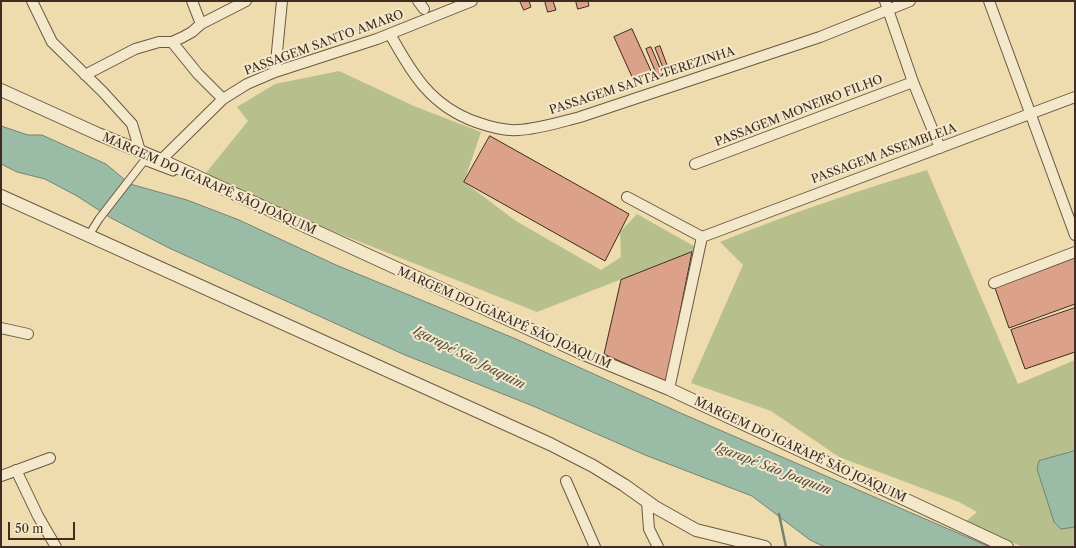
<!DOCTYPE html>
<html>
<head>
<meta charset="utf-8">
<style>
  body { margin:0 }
  #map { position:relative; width:1076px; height:548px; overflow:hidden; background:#eedcaf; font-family:"Libre Caslon Text",serif }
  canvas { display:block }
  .frame { position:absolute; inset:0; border:2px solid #3f2b21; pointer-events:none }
  .scale { position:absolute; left:8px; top:522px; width:67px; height:18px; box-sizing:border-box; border:2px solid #3f2b21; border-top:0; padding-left:5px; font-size:12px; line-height:14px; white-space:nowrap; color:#3f2b21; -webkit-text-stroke:3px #f4e8cb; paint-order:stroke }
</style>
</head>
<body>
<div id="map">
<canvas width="1076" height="548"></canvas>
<div class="frame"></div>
<div class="scale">50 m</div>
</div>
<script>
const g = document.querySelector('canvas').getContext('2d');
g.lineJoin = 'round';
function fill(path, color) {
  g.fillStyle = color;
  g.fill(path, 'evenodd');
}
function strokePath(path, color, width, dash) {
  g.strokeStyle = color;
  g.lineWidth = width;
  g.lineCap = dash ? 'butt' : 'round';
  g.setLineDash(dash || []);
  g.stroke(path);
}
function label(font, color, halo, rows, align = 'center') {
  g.font = font + ' "Libre Caslon Text",serif';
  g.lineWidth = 4;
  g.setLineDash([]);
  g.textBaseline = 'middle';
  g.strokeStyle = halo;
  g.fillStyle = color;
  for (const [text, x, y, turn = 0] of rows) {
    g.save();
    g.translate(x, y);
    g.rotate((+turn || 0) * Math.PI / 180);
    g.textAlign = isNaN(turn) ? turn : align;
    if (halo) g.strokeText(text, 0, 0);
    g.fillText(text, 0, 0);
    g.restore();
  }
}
const green = new Path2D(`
  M339,71L414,106L481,132L464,182L516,221L601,270L621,257L620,232L637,214L699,249L537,312L201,179L248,121L237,107L275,84Z
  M927,170L1018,384L1075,360V547H1023L965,522L977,512L959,502L839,457L771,411L691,383L743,265L720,242C788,214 856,191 927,170Z`);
const water = new Path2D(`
  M1,126L28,135H42L106,164L130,184L187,200L239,220L336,265L516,339L685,415L990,547H825L810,540L752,496L645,455L533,406L405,355L169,248L111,218L77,196L45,179L17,172L1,164Z
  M1075,451V527L1061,529L1054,522L1037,469L1039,461Z`);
const stream = new Path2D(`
  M779,514L786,547`);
const building = new Path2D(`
  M520,1H529L531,7L524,10Z
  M545,1H553L556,10L548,12Z
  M576,1H588L589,6L578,9Z
  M632,29L651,71L633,79L614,37Z
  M660,46L670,73L666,75L655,48Z
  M651,47L663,75L658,78L646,49Z
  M490,136L629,214L605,261L464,182Z
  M692,252L666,382L604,354L621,280Z
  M1075,258V304L1009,328L995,288Z
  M1075,308V352L1025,369L1011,330Z`);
const pedestrian = new Path2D(`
  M89,235L99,219L144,161L173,172L176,168`);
const minor = new Path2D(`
  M32,1L52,42L103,92L132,124L140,151
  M192,1L201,24
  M418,1L424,9
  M885,1L913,82L940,148
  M989,1L1075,235
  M390,34C412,74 431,106 476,122C490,127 504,131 518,130C539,129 560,122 580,117L820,37L910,1
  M172,42L198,74L223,99
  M275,72L282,1
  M85,75L135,49L159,42H172L183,37L192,32L201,24L246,1
  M161,160L223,99L247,84L275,72L377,39L472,1
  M695,164L913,82
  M627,197L702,237
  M994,283L1075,252
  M1,328L28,334
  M669,389L702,237L1075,97
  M16,470L38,516L56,547
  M1,476L50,458
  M566,481L595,547
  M647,502L649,529L658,547`);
const tertiary = new Path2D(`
  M1,90L98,134L161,160L579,352L669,389L1007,547
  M1,196L550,444L593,466L624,485L655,507L696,530L765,547`);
const streetNames = [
  ["PASSAGEM SANTO AMARO",324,43,-20],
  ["PASSAGEM SANTA TEREZINHA",642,81,-18],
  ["PASSAGEM MONEIRO FILHO",799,111,-21],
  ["PASSAGEM ASSEMBLEIA",884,154,-20],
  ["MARGEM DO IGARAPÉ SÃO JOAQUIM",209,184,24],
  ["MARGEM DO IGARAPÉ SÃO JOAQUIM",504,318,24],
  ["MARGEM DO IGARAPÉ SÃO JOAQUIM",800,450,25]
];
const waterNames = [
  ["Igarapé São Joaquim",469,358,27],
  ["Igarapé São Joaquim",773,469,21]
];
fill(green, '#b7c08c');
fill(water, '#9abca7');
strokePath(water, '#768271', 1);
strokePath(stream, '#768271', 2.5);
fill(building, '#dca189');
strokePath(building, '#3f2b21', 1);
strokePath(pedestrian, '#6b5744', 9);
strokePath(minor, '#6b5744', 12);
strokePath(tertiary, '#6b5744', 14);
strokePath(pedestrian, '#f4e8cb', 7);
strokePath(minor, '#f4e8cb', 10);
strokePath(tertiary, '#f4e8cb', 12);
label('12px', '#3f2b21', '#f4e8cb', streetNames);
label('italic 13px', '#564f42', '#f4e8cb', waterNames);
</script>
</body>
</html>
